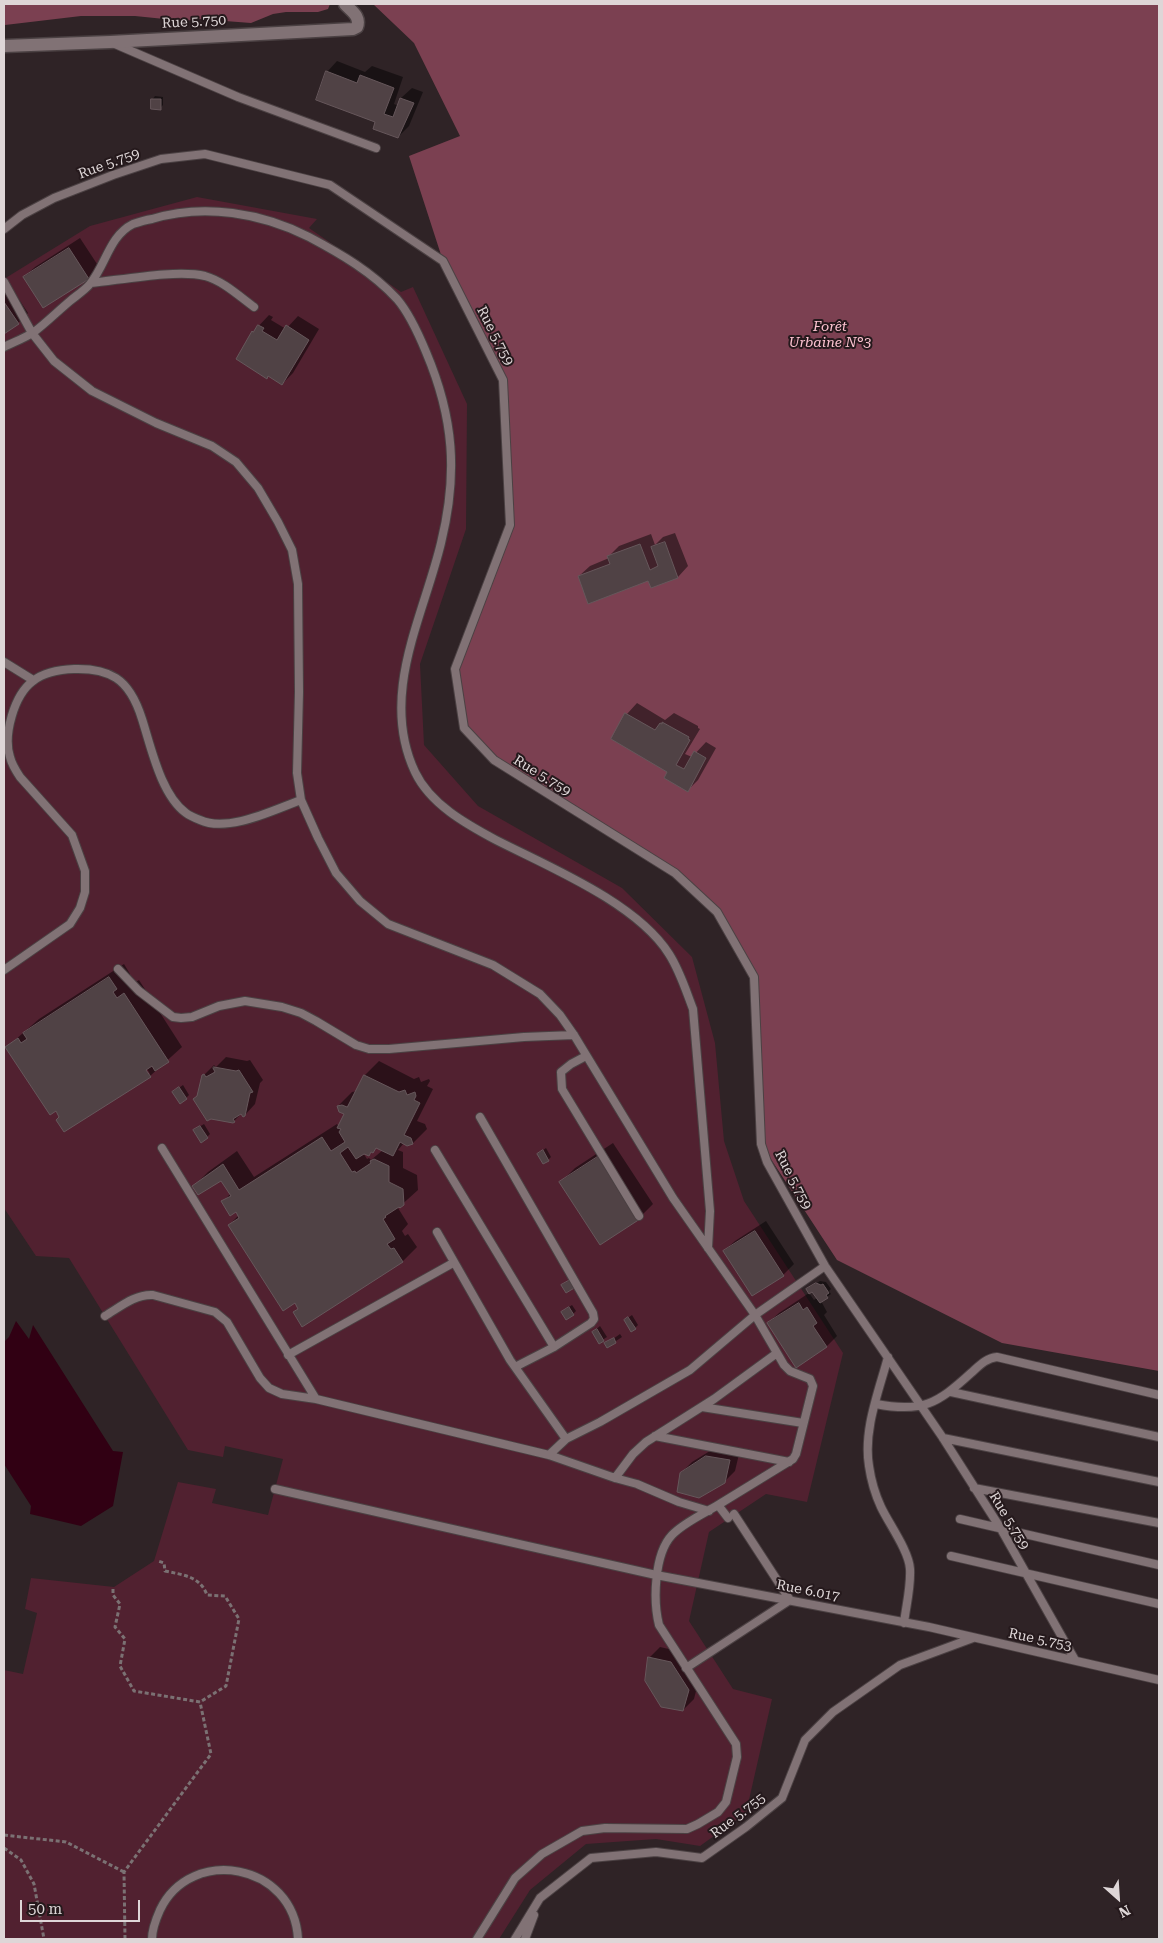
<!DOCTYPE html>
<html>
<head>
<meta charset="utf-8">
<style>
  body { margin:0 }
  #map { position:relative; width:1163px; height:1943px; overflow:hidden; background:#2f2326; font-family:"Roboto Serif",serif }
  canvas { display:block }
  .frame { position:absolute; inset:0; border:5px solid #ded6d7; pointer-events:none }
  .north { position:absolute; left:1093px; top:1873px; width:50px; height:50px; -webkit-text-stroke:4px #25191c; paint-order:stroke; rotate:154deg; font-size:14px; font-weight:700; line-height:20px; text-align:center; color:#ded6d7 }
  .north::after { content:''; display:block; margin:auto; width:18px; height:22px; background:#ded6d7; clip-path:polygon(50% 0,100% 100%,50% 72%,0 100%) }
  .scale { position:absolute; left:20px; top:1900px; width:120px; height:22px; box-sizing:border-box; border:2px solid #ded6d7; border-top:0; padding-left:6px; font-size:15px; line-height:18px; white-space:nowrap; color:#ded6d7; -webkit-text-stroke:4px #25191c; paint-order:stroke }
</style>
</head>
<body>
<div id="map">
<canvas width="1163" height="1943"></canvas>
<div class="frame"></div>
<div class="north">N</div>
<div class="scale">50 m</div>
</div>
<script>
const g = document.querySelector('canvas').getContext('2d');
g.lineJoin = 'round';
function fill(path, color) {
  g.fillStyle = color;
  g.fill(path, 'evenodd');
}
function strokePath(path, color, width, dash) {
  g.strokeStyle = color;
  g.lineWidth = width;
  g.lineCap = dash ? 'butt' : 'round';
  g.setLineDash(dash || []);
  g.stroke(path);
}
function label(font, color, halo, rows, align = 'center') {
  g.font = font + ' "Roboto Serif",serif';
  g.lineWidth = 4;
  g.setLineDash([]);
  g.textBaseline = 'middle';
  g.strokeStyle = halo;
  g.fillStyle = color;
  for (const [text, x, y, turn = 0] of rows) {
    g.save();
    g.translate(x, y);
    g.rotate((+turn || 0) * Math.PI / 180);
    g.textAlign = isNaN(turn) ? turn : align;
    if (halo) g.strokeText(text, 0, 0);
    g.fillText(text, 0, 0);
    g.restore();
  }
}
const green = new Path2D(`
  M197,197L317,219L309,228L401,292L413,287L467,404L466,529L420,664L424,745L478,806L622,888L692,957L715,1043L724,1141L744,1201L843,1353L807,1502L766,1494L709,1532L689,1621L733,1689L772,1699L746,1813L700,1846L656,1839L586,1844L530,1890L499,1939H4V1670L23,1674L37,1613L25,1609L31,1578L114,1587L154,1561L178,1482L216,1489L212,1503L268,1515L283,1459L225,1446L223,1457L188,1450L69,1258L36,1256L4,1208V279L90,226Z`);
const forest = new Path2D(`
  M4,4H330L328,9L318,12H286L273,14L251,23L199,19L184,21L135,16H81L5,25H4Z
  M373,4H1159V1371L1002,1343L837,1260L761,1144L754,977L717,912L675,873L494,760L464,728L455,669L510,525L503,380L443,261L409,156L460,136L414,43Z`);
const water = new Path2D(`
  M16,1321L29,1339L33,1325L113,1451L123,1452L113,1506L81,1526L30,1514L31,1506L4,1464V1340L5,1341L9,1337Z`);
const shadow = new Path2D(`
  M337,61L365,72L372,66L403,77L394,104L399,106L401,98L412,88L423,92L409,126L398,137L377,121L327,72Z
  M155,96L163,97V105L160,108L152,100Z
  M80,238L99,267L88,278L24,277L35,267Z
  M9,284L28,313L18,323L4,332V287Z
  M269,315L273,317L271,320L286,329L298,316L319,329L293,373L282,384L238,359L253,332Z
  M675,533L688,566L678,577L652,587L649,579L579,576L590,566L609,558L608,557L619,546L651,534L655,545L663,537Z
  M637,703L665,720L674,713L698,726V728L700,729L685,754L692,757L706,742L716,748L698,780L688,790L669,771L612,739L627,714Z
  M124,964L130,974L127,978L131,985L139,980L182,1047L150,1076L60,1117L7,1047L39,1019ZM144,1064L150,1074H147L142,1065Z
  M226,1057L247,1061L250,1060L263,1080L260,1083L255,1104L245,1115L242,1113L234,1121L199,1095L203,1076L214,1065L216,1067Z
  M379,1061L414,1079L419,1077L421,1082L429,1079L430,1081L427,1086L433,1089L417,1121L425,1124L427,1129L413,1143H404L398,1150L403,1152V1168L417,1175L418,1190L398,1208L408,1224L402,1231L405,1236L408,1234L417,1247L403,1261L303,1325L294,1312L299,1308L229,1225L239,1215L236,1210L223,1202L231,1193L221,1179L194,1186L208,1172L237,1151L254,1177L337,1124L339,1127L345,1114L338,1106L352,1092L357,1091L365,1075ZM377,1147L383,1150L371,1160L369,1158L367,1159L362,1151L369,1155Z
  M183,1085L189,1095L186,1098L173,1092Z
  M204,1124L210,1134L207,1137L194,1130Z
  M613,1143L653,1204L639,1218L561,1182L575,1168Z
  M546,1148L551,1157L548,1160L538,1154Z
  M766,1221L794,1264L783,1275L724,1251L735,1241Z
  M820,1281L826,1282L831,1289L829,1291L831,1294L821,1301L827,1312L824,1315L837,1336L827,1346L796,1366L768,1323L779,1313L809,1293L814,1300L818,1297L813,1290L808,1289Z
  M572,1305L576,1311L573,1314L566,1309Z
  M632,1315L638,1325L635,1328L625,1320Z
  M600,1326L607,1337L599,1342L593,1332Z
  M620,1334L622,1337L607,1347L606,1344Z
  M718,1446L740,1450L735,1471L724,1482L681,1473L692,1462Z
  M660,1647L682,1652L699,1679L694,1699L683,1710L649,1658Z`);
const building = new Path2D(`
  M326,71L357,83L360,75L394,88L384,114L393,117L400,98L414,103L398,138L373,129L375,122L316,100Z
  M151,99H161V110L151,109Z
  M69,248L89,279L43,308L23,277Z
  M4,302L19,324L4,334Z
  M258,325L264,328L262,331L277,340L286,325L309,340L282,385L268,376L267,379L236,359L252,331L253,332Z
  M665,542L678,578L651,588L648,581L588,604L578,576L610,564L607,556L640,544L650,570L658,566L651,547Z
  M625,713L655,730L660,723L662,724V722L689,737L688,739L690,740L676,765L684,769L694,751L706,758L688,792L664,778L667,772L611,739Z
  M109,977L117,989L113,992L117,998L124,993L169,1062L155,1071L152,1066L146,1070L151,1077L64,1132L56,1120L59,1117L56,1111L50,1115L5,1047L18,1038L21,1043L27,1039L23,1033Z
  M214,1067L236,1071L239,1070L253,1092L250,1093L245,1116L243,1117L241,1114L233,1119L235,1122L233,1123L211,1119L207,1121L193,1099L197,1096L202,1075L204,1074L206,1077L215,1072L213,1068Z
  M364,1075L399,1092L405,1090L407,1095L415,1092L416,1096L414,1100L420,1103L404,1135L411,1138L413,1144L407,1146L400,1142L393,1156L376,1148L373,1153L371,1152L369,1156L364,1154L356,1159L348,1147L340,1153L352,1172L355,1171L356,1173L371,1163L370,1161L374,1159L389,1166V1182L403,1189L404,1205L400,1208L399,1207L385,1216L386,1217L383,1219L395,1239L387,1244L391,1249L394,1248L403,1262L302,1327L293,1312L298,1309L295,1303L283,1311L228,1225L239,1218L236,1212L230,1216L221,1201L231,1196L221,1181L198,1195L192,1186L223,1164L239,1190L322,1137L331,1151L345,1142L339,1132L341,1129L337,1128L344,1114L339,1112L337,1106L342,1105L347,1107Z
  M179,1087L187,1099L180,1104L172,1092Z
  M200,1126L208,1138L201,1143L193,1130Z
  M543,1150L549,1161L543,1164L537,1154Z
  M599,1156L640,1219L600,1245L559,1182Z
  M755,1231L784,1276L752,1296L723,1251Z
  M572,1279L576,1287L566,1293L561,1285Z
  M816,1283L821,1285L823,1284L829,1293L826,1295L828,1298L820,1303L812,1292L809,1294L806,1289Z
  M799,1303L803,1310L807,1307L817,1323L813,1326L827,1347L796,1368L767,1323Z
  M569,1307L574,1315L566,1320L561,1312Z
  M628,1317L636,1329L631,1332L624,1320Z
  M597,1329L604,1341L599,1344L592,1332Z
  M614,1338L616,1343L607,1348L604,1343Z
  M706,1456L730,1460L725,1483L699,1498L677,1492L680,1473Z
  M648,1657L671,1662L689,1690L683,1711L661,1707L645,1681Z`);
const path = new Path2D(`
  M113,1589V1595L120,1604L115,1627L125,1639L120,1666L134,1691L200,1702L226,1686L239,1619L225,1596L207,1595C200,1576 183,1575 165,1571L164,1563L158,1561
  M4,1835L66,1842L124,1872
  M4,1848L21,1860L34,1884L44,1939
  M125,1939L124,1872L211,1754L200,1702`);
const service = new Path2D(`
  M115,44L238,97L376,148
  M4,229L22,215L54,198L113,175L161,159L205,154L330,185L443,261L503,380L510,525L455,669L464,728L494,760L675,873L717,912L754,977L761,1144L767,1162L825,1266L943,1438L1001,1529L1075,1660
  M4,282L32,333L54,361L92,391L156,423L212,446L236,462L258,488L278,522L292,550L298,584L299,692L297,773L301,800L318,838L336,873L360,901L388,924L493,965L540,994L560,1015L574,1035L673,1198L755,1315L825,1266
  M91,283C121,280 177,269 205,276C223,281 239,296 254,307
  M4,347C14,342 25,338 34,332C46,323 58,311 70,301C76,296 85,290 90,284C106,265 109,236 133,224C139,222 146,220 152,219C204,203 262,213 309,237C341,254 372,272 397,299C409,313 419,335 426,352C454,418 458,474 441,543C423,618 379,695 415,772C430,804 466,824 496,840C549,867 637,903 669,954C680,971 686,991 693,1009L710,1211L708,1248
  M4,662L33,680
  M118,969L139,991L173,1017L181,1018L192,1017L219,1006L245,1001L282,1007L301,1013L316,1021L356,1045L369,1049H389L524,1037L574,1035
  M4,970L70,924L80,908L85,892V871L72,835L20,777C16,771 12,765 10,757C3,735 14,695 33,681C52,666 96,665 116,678C130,687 137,703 142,719C151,747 161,795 186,813C190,816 195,818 200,820C228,833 273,810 301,800
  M586,1056L571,1064L561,1072L562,1089L639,1216
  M480,1117L593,1313L594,1319L591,1323L554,1347L515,1367
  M162,1148L316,1399L549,1455L615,1478L637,1484L679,1502L709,1511
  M435,1150L554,1347
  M437,1232L510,1360L566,1439
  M105,1316C120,1307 135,1294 153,1295L215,1312L227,1322L260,1378L269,1388L282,1394L316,1399
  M288,1355L453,1263
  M888,1357C879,1391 863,1430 869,1466C871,1480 875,1494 881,1507C889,1524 909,1551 910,1569C911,1587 906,1606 904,1623
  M951,1392L1159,1437
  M876,1404C922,1413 937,1404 971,1373C979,1366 986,1358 997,1357L1159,1395
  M702,1407L803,1423
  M655,1436L789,1462
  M943,1438L1159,1482
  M549,1455L566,1439L600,1422L690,1370L755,1315L784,1365L790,1371L810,1379L813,1386L796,1454L793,1459L718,1505
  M615,1478L633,1454L646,1442L714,1399L777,1353
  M974,1488L1159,1523
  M275,1489L656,1575L929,1627L1159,1680
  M960,1519L1159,1565
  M951,1556L1159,1604
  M686,1668L790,1600L734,1514
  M152,1939C152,1929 156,1919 160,1910C191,1845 294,1863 298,1939
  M477,1939L515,1878L542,1854L582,1831L605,1828L687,1829L698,1824L718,1812L726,1802L737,1757L736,1744L659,1625C653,1601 654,1554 672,1535C683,1523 705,1513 718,1505L728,1518
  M515,1939L540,1898L591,1858L656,1852L702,1858L746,1827L782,1798L805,1740L833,1712L900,1665L973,1638
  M525,1939L534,1915`);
const minor = new Path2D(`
  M4,46L110,42L353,29L357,27C361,16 351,11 345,4`);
const streetNames = [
  ["Rue 5.750",194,22,-3],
  ["Rue 5.759",109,164,-20],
  ["Rue 5.759",495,336,63],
  ["Rue 5.759",542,776,32],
  ["Rue 5.759",793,1180,63],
  ["Rue 5.759",1009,1521,59],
  ["Rue 6.017",808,1591,11],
  ["Rue 5.753",1040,1640,12],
  ["Rue 5.755",738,1816,-37]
];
const parkNames = [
  ["Forêt",830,327],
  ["Urbaine N°3",830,343]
];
fill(green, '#512130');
fill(forest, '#7b4051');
fill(water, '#310013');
fill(shadow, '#0007');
fill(building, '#504245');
strokePath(building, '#66575b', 1);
strokePath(service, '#4b4143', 10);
strokePath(minor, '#4b4143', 15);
strokePath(path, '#7b7173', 3, [4, 2.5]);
strokePath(service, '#817275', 8);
strokePath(minor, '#817275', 12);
label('14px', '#ded6d7', '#25191c', streetNames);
label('italic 14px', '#fdc3d1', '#25191c', parkNames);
</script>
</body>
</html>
